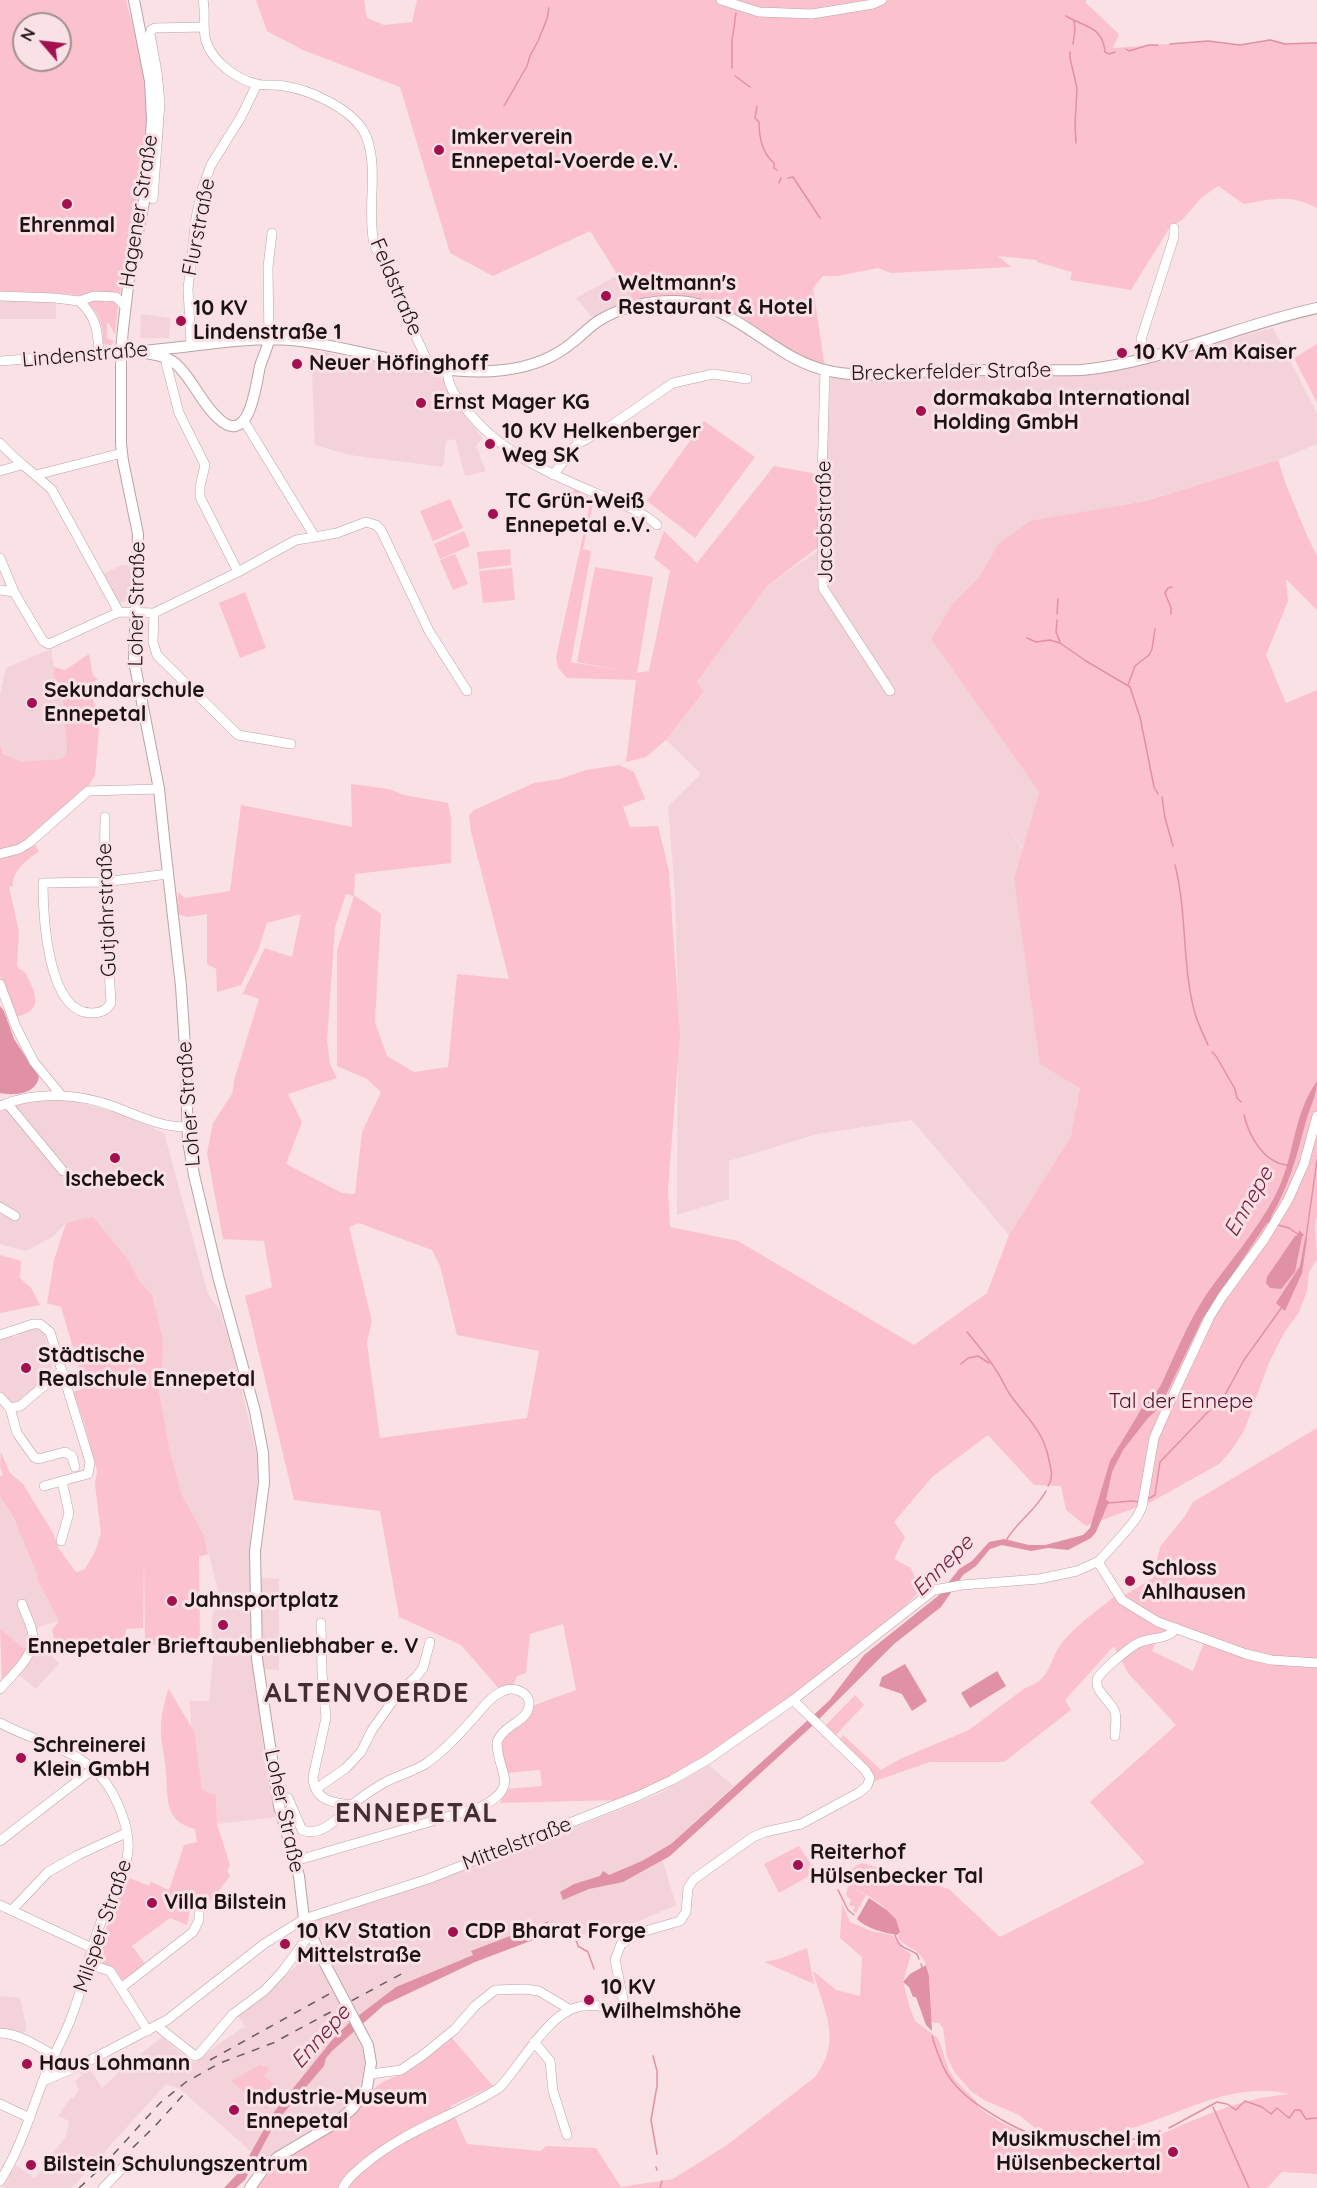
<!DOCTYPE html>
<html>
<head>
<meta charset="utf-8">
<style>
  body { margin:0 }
  #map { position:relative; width:1317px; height:2188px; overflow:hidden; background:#f9e1e6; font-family:Quicksand,sans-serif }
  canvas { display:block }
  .north { position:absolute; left:12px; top:12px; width:60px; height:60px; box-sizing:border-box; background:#f9e1e6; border:2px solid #a18f92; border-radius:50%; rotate:298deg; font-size:16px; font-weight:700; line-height:24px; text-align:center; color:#1c1315 }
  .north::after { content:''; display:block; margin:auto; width:21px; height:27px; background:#a4104f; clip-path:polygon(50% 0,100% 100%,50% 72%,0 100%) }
</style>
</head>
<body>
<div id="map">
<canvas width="1317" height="2188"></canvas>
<div class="north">N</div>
</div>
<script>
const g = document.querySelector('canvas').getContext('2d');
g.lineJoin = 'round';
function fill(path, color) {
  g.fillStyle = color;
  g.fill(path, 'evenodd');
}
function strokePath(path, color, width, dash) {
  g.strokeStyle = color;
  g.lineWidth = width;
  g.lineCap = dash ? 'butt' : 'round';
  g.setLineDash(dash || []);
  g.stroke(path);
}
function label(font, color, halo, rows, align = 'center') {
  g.font = font + ' Quicksand,sans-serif';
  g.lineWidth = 6;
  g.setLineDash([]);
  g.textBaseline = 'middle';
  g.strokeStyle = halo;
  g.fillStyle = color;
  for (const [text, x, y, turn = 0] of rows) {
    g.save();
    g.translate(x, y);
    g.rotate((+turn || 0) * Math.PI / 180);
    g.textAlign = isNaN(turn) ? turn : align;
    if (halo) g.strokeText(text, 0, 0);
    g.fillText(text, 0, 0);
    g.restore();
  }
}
const built = new Path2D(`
  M618,275L634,301L609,309L593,318L576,298Z
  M0,297L56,302V319H0Z
  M141,314L170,318L169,338H140Z
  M1273,328L1317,413V444L1278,460L1145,501L1029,522L998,544L978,578L953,603L931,639L1039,792L1023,848L1007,826L1023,850L1080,1088L1071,1136L1009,1235L912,1120L817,1134L729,1161V1199L677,1215L678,1009L675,894L668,806L701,774L666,740L704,693L697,682L767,586L826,545V463L831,378L1063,374L1122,368Z
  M311,350L440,375L465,416L483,438L476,446L486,471L465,476L455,439L446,441L443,467L350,455L315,445Z
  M121,565L132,566L129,600L119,603L104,574Z
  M51,649L54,667L53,675L62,690L67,753L62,759L54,761L21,762L11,759L0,748V695L6,668Z
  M70,1100L121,1114L164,1133L208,1294L220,1311L234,1357L258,1460L257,1495L250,1528L251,1577L279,1579V1670L254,1668L265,1762L275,1817L217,1824L216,1795L202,1790L191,1721L190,1701H209L213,1660L212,1619L218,1590L204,1535L182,1495L170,1451L156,1375V1312L152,1294L140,1282L128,1260L66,1223L52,1237L26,1251L0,1244V1101Z
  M36,1327L43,1330L53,1358L50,1376L21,1401L12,1404L0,1391V1339L13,1335L14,1337L20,1335L19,1332Z
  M0,1496L20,1531L39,1576L37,1579L59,1621L38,1627L36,1649L27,1651L0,1629Z
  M42,1647L59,1663L36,1689L18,1674Z
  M709,1765L733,1786L671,1844L660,1852L676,1905L607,1935L553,1934L548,1921L472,1951L473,1955L397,1987L359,2015L327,1954L315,1920L523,1848L659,1794Z
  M309,1950L313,1952L355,2030L364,2055V2071L360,2086L355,2096L339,2113L284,2146L263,2162L180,2089L166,2084L72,2188H2L16,2165L35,2178L66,2136L69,2121L58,2116L71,2097L73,2098L79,2090L75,2081L82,2075L79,2072L88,2066L102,2088L122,2069L162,2037L188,2060L195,2063L217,2045L244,2027L248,2031L237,2014L293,1969Z
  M0,1996L20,1998L26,2025V2032L0,2033Z`);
const green = new Path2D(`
  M0,0H126L147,81L146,152L120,294C106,294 82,298 70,294L0,291ZM24,24H60V60H24Z
  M256,0H364L367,18L384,25L412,22L417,0H1086V3L1119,34L1113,48L1208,41L1234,44H1251L1270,39L1285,43L1317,42V208C1289,194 1274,199 1244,204L1218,186L1201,198L1182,220L1170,227L1131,290L1070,280L1072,272L1037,262V260L998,256L1011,267L891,273L878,268L838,276H823L813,288L825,368L786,351L699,301H634L590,231L493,276L450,253L400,87L303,50L267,31Z
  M97,300L104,301L105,303L109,301H114L118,305L115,335L109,323L107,324V338L114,341L111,346L103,344C104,329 100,314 89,304L90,301Z
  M1317,344V403L1294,358Z
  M704,421L755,457L695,538L647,501Z
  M1278,460L1285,482L1308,538L1317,556V610L1286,579L1288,601L1266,655L1286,703L1317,690V1217L1315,1225L1317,1259L1309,1272L1307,1291L1299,1312L1284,1333L1268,1365L1244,1431L1230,1452L1219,1464L1151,1502L1086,1526L1066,1510L1061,1486L1034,1485L988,1435L932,1477L894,1522L905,1537L894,1559L911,1568L920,1591L903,1608L770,1712L704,1758L660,1783L620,1800L500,1803L506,1789L542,1786L540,1770L508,1773L500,1750L499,1741L532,1706L576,1690L563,1624L530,1634L526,1673L517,1676L513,1685L500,1690L461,1645L399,1617L380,1511L294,1500L245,1296L272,1287L264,1241L223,1239L207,1153L213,1123L232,1094L235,1077L259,999L245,994L242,995L265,948L292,957L301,914L267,923L259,948L241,985L217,992L216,969L207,964V914L188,917L177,914L178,892L185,898L230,891L241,805L352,827L351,784L389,789L404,795L448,803L451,819V863L355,874L354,895L381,914L375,1022L387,1056L414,1072L448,1067L457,974L509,979L471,832L469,815L474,810L534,783L560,779L586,770L619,765L634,772L645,799L623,807L630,827L658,826L669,871L680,1035L668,1189L670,1227L738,1241L914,1345L987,1293L1009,1235L1071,1136L1080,1088L1040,1064L1014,879L1039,792L931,639L953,603L979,577L998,544L1030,521L1146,501ZM346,894L354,896L337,951V1066L367,1079L381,1092L362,1132L355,1194L342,1193L286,1164L302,1122L288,1094L337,1078L330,1064L327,1041L335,927ZM359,1223L432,1250L440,1266L457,1335L539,1351L527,1418L380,1438L367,1343L372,1321L349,1227Z
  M774,466L817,474L821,545L767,586L697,682L704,692L666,740L646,757L626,762L636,680L567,678L558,668L556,657L590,504L573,494L574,489L594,500L583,549L591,551L590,558L571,662L624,671L577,662L595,567L653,577L637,673L649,671L670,571L654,558L664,531L697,563Z
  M450,499L463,528L433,541L420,511Z
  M464,531L470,546L440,559L434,544Z
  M510,549L511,565L479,569L477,552Z
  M455,554L468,584L453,590L440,560Z
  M512,568L515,600L483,603L479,571Z
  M245,592L266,648L240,658L219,603Z
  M89,654L93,676L98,679L93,682L90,691L100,719L95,775L88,787L31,837L39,852C28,858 11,872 13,886L9,887L19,932L17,965L19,969L25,972C36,994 45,1011 15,1017L0,976V745L4,754L21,762L62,759L67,752L62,690L53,675L54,667L65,670Z
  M93,1217L128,1260L140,1282L152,1294L163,1341L162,1368L156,1375L170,1451L182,1495L204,1535L208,1554L199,1557L200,1645H145L144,1557L143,1628L126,1629L125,1644L56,1646L52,1630L59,1621L37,1579L38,1576L14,1519L0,1496V1477L3,1474L0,1466L1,1452L10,1473L23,1484L53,1533L59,1549L76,1572L84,1570L95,1552L101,1533L95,1485L97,1471L83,1419L73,1392L85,1388L61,1307L47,1303L54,1260L66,1223Z
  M0,1255L21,1261L20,1278L31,1288L40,1305L0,1313Z
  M1317,1428V2174L1282,2172L1267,2188H257L272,2168L381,2083L405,2072L452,2038L493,2086L450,2106L467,2144L541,2151L546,2146L596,2148L621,2187L673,2179L727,2145L815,2077C844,2039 823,2011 813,1971L836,1990L860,1996L862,1957L840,1938L842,1904L850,1922L871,1931L892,1935L903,1949L911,1954L903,1982L910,2008L915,2021L938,2038L949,2070L956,2081L976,2101L978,2107C1030,2146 1097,2160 1159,2135C1188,2123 1218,2108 1249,2101C1262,2097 1276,2096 1289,2094C1234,2080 1181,2114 1129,2129L1130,2136H1078L1049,2134L1035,2128L1019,2115L984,2100L972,2092L955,2073L947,2057L943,2028L939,2023H934L930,2019C930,1996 935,1962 913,1949C906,1945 903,1944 898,1938C908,1915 865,1893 848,1885L866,1895L856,1913L853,1911L855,1906H849L851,1900L846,1895L848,1885L845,1883V1872L862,1863L949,1889L1000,1937L1145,1863L1090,1802L1176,1725L1128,1673L1114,1646L1065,1700L1071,1710L1004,1762H930L872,1782L838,1741L843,1735L881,1770L902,1758L969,1730L1025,1688C1054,1679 1048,1657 1065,1639C1079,1623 1098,1610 1115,1596H1123L1153,1578L1160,1547L1185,1516L1193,1502ZM1178,1631L1205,1640L1193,1671L1152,1651L1157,1639Z
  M0,1629L27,1651L21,1663L2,1682Z
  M168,1688L194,1731L202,1790L216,1795L217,1824L230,1865L227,1871L230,1876L202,1912L192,1898L187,1925L170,1918L132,1946L146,1965L122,1980L116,1970L96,1960L110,1918L127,1877L149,1886L151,1882L169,1890L184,1845L197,1842L195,1829C164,1822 168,1798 166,1772C165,1758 161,1744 161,1730C160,1716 166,1701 168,1688Z
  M855,1695L864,1705L833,1738L823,1728Z
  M799,1846L816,1872L779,1893L764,1864Z
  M807,1948L814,1984L764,1962L779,1959Z
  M260,2065L270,2068L264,2076L274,2084L263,2096L271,2104L267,2110L231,2081Z`);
const water = new Path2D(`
  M0,1006L4,1011L14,1039L39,1077C36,1094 15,1096 0,1093Z
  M1317,1081C1317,1095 1310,1107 1306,1121C1297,1155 1289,1186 1271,1217L1273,1219L1270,1224L1267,1223L1202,1320L1160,1407L1148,1418L1123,1450L1112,1472L1106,1500L1109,1501L1108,1504L1096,1532L1091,1538L1068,1550L1048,1548L1031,1551L1002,1545L990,1549L976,1566L963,1575L941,1607L894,1644L812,1726L670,1856L623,1882L589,1889L563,1900L560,1892L574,1884L600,1876L603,1871L609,1875L642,1861L671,1844L829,1701L864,1655L938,1596L959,1569L972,1561L989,1542L1004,1539L1029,1545H1045L1083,1535L1090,1528L1110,1461L1151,1393L1157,1391L1161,1385C1175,1355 1188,1322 1206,1295C1229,1262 1256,1232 1275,1196C1295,1158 1292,1116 1317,1081Z
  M1299,1230L1304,1235L1302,1237L1295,1272L1281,1289L1270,1288L1266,1283L1267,1277L1295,1236L1298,1235Z
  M1305,1238L1307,1239L1302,1273L1285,1311L1276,1303L1300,1266Z
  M905,1664L927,1701L912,1711L902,1694L879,1686L882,1677Z
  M997,1671L1006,1686L970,1708L961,1693Z
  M869,1898L887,1910L896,1919L900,1932L897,1935C885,1933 865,1928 857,1919Z
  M549,1921L543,1932L533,1940L475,1962L384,2005L332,2051L326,2058L324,2066L275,2123L245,2180L236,2188H224L241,2170L274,2112L333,2039L350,2022L396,1987L473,1955L471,1951Z
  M926,1965L929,1976L932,2031L926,2025L916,1997H913L909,1987L903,1982L910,1974Z`);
const stream = new Path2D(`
  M1066,16C1084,27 1103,26 1105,52L1109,54L1115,52
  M1073,44L1075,29L1074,21
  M1170,44L1208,41L1240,45L1270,40L1285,44L1317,43
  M1126,49L1129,51L1149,45H1158
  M1070,52V58L1077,88L1075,125L1076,143
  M732,68V41L736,13
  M735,76L750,87
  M504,106L527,66L530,56L538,41L547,19L549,8
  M757,106L755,118L759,122C759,136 762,153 774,163V168L777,170
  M788,178L793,177L820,218
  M779,183L781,178
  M1057,614L1058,599
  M1171,614V608L1165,593L1168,588L1172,587
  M1057,620L1056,632L1060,642
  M1027,638L1036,642L1050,640L1060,643L1086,661L1130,687L1140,717L1154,787L1158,794
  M1128,685L1135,666L1149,655L1152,649L1155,629
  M1162,797L1165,818L1173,846
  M1175,865C1187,912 1182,963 1194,1010C1197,1022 1203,1034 1208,1045
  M1212,1052L1216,1056L1235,1089L1237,1098L1241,1102
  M1244,1115C1248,1132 1259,1154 1276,1162C1281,1165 1285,1164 1290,1166
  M1278,1225L1289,1228L1299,1235
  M1306,1238L1317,1160
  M967,1332C978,1345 989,1359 998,1373C1002,1379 1005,1387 1009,1393C1026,1418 1043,1429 1049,1460C1051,1470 1054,1477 1048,1486
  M961,1364L968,1358L978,1356L989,1363
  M1146,1500L1155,1495L1160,1462L1226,1393L1244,1360L1282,1307
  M1108,1503L1132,1501L1139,1502
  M1007,1539C1018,1521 1036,1510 1046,1491
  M838,1890L848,1910L854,1915
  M571,1925L578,1946L588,1952L594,1969
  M895,1935C900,1950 906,1947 917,1954L919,1959
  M921,1964L922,1967
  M932,2036C936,2049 941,2065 949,2077C963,2097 982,2108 1002,2120C1052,2149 1106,2152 1160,2131
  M653,2056L657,2071V2086L651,2120L657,2154
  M1213,2107L1249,2188
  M1169,2128L1217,2102L1227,2104L1236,2110L1245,2101L1262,2107L1271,2114L1277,2108L1289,2118L1295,2110H1300L1306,2119L1317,2118
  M656,2167L657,2170
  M660,2188L662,2181`);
const minor = new Path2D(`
  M203,0C206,14 202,28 206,41C212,61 237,80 257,84C265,86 275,84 284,86C310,90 348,107 363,130C381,161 366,209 374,244L429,365
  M721,0L759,12L812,14L873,4L882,0
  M153,199L160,103L157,72L150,34L151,30L155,28L204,27
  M0,296L55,298L79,301L94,296L116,297L125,306
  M79,301C97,317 98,332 99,355
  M269,340L268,267L272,233
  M191,345L188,289L196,218L202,190L211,165L241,117L257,84
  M166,358V363L179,413L205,465L200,487V497L238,572
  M1146,358L1141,339L1174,237V228
  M0,361L121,352
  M447,368C447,385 455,396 466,409C500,453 550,474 600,495C619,503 642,511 657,525
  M825,370L822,477L823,588L890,691
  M244,421L315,537L337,533L366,522L376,525L381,530L429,631L467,691
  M0,443C17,462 34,473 52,490L119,612
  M0,471L21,465
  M36,475L122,453
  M553,475L577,444L606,429L673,383L713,374L747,379
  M0,558L14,592L43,641L49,644L119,612L154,613L238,572L296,540L315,537
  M0,590L14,592
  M154,613L153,642L157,655L238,735L291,744
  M105,817L104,882L111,1003C107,1010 100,1013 92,1013C47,1014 43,914 43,883L104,882L168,874
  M0,854L19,849L29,843L88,791L159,789
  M0,984L16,1027L34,1062L61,1095
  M7,1103L63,1171
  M0,1106C36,1091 79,1093 115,1107C139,1116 160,1127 187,1127
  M0,1207L15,1216
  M0,1335L33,1324H40L50,1332L62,1371L20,1406L10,1408L0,1397
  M10,1408L17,1433L34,1457L38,1459L65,1452L72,1456L75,1467
  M44,1486L62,1481
  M61,1541L69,1513L62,1481L88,1474L90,1462L62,1371
  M1098,1562L1122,1600L1158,1622L1246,1654L1271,1660L1317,1663
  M321,1623L322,1673L326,1718L313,1777C314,1800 332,1803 352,1805
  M0,1689C12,1675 34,1657 33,1636C32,1625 25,1614 22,1604
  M0,1723C40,1745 89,1749 113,1794C121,1809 130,1833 128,1851C126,1875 107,1904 99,1927C89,1954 84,1983 74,2010C66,2035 52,2056 43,2081C30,2115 20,2150 0,2181
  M1115,1736C1115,1728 1117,1719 1115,1712C1111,1701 1095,1692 1097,1680C1099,1672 1130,1647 1138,1643C1150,1637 1169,1640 1176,1628
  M316,1789L346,1768L361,1752L372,1730L399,1692L416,1677L423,1668L430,1642
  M277,1794L288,1798L302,1830C321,1838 339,1817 352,1805C360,1798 372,1790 382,1784C396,1776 413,1772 427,1763C442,1752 458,1736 470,1722C480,1712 489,1697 503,1691C515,1685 534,1694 528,1710C524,1722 503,1726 497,1742C497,1774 522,1785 481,1807L295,1861
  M0,1841L93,1769
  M0,1905L92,1948
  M12,1910L48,1872L78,1855L126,1833
  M88,1964L110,1971L148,2031
  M121,1988L193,1932L199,1920V1914
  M157,2026L195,2056L199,2054L233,2014L264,1991L282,1972L310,1934
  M0,2033C20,2034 36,2045 53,2055
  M534,2042L550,2061L553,2091L567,2135
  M371,2074L401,2070L423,2055L455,2029L475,2006L495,1990L524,1989L539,1991L569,2009
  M43,2081L81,2065L167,2020L264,1944L304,1919L428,1879L638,1796L672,1780L707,1760L793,1700L934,1590L962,1585L1039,1579L1077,1571L1099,1561L1127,1530L1137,1517L1142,1507L1154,1438L1169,1404L1209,1318L1222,1297L1265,1238L1288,1200L1304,1164L1317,1116
  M0,2104L30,2118
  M103,2188L129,2161
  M343,2188C347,2178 357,2171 365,2164C405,2130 455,2116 499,2088C522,2065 550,2007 585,2006C589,2006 596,2005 599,2006C609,2008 615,2016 626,2014L615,1960L621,1944L642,1932L680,1921L686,1912L688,1888L694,1879L753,1837L765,1832L801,1824L860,1792L867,1786L870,1778L865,1770L793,1700`);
const major = new Path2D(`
  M134,0L150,81L152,119L148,181L129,278L123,329L121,352V444L123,461L138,534L134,661L159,789L165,847L181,986L185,1047L188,1141L194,1175L219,1280L255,1411L263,1453L264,1483L255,1551L257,1659L279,1806L299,1876L304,1919L322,1958L368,2045L371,2063L367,2088L353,2108L337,2122L278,2157L262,2171L250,2188
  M121,352C177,351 234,336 291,340C359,346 435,379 504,370C529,367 553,359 573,342C582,335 590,326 600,320C621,307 652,300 677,301C733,303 770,355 821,369C860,380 901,372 941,371C988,369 1035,371 1082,370C1162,362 1238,325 1317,308
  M146,353C158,355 170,357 179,367C194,382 202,404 218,418C250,449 256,383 260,366C263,357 267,349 269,340`);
const rail = new Path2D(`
  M210,2060L331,1993
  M110,2170L155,2126L184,2094
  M79,2188L102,2167L160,2103L186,2082L220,2063L273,2043L405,1972`);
const markers = [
  [439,150,6,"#a4104f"],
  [67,204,6,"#a4104f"],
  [606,296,6,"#a4104f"],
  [181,321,6,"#a4104f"],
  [1122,353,6,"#a4104f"],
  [297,364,6,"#a4104f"],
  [421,403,6,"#a4104f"],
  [921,411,6,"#a4104f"],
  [490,444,6,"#a4104f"],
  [493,514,6,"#a4104f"],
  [32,703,6,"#a4104f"],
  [115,1158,6,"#a4104f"],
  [26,1368,6,"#a4104f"],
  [1130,1581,6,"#a4104f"],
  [172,1601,6,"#a4104f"],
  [223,1625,6,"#a4104f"],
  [21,1758,6,"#a4104f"],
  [798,1865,6,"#a4104f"],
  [152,1903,6,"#a4104f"],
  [453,1932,6,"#a4104f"],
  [285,1944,6,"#a4104f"],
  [589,2000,6,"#a4104f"],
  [27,2064,6,"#a4104f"],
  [234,2110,6,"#a4104f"],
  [1173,2152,6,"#a4104f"],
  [31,2165,6,"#a4104f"]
];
const poiNames = [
  ["Imkerverein",451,138],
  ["Ennepetal-Voerde e.V.",451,162],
  ["Ehrenmal",67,226,"center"],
  ["Weltmann's",618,284],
  ["Restaurant & Hotel",618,308],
  ["10 KV",193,309],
  ["Lindenstraße 1",193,333],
  ["10 KV Am Kaiser",1134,353],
  ["Neuer Höfinghoff",309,364],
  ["dormakaba International",933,399],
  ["Holding GmbH",933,423],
  ["Ernst Mager KG",433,403],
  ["10 KV Helkenberger",502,432],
  ["Weg SK",502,456],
  ["TC Grün-Weiß",505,502],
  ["Ennepetal e.V.",505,526],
  ["Sekundarschule",44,691],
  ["Ennepetal",44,715],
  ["Ischebeck",115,1180,"center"],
  ["Städtische",38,1356],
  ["Realschule Ennepetal",38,1380],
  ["Schloss",1142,1569],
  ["Ahlhausen",1142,1593],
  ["Jahnsportplatz",184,1601],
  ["Ennepetaler Brieftaubenliebhaber e. V",223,1647,"center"],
  ["Schreinerei",33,1746],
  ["Klein GmbH",33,1770],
  ["Reiterhof",810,1853],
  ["Hülsenbecker Tal",810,1877],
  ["Villa Bilstein",164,1903],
  ["10 KV Station",297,1932],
  ["Mittelstraße",297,1956],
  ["CDP Bharat Forge",465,1932],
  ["10 KV",601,1988],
  ["Wilhelmshöhe",601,2012],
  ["Haus Lohmann",39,2064],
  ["Industrie-Museum",246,2098],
  ["Ennepetal",246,2122],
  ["Musikmuschel im",1161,2140,"right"],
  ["Hülsenbeckertal",1161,2164,"right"],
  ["Bilstein Schulungszentrum",43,2165]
];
const streetNames = [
  ["Hagener Straße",139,211,-81],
  ["Flurstraße",199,227,-79],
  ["Feldstraße",396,287,67],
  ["Lindenstraße",85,355,-5],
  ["Breckerfelder Straße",951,372,-1],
  ["Jacobstraße",825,522,-91],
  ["Loher Straße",137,604,-89],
  ["Gutjahrstraße",107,910,-92],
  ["Loher Straße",189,1104,-94],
  ["Loher Straße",284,1811,78],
  ["Mittelstraße",517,1844,-21],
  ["Milsper Straße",103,1926,-71]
];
const parkNames = [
  ["Tal der Ennepe",1181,1402]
];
const waterNames = [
  ["Ennepe",1249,1202,-60],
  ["Ennepe",943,1566,-45],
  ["Ennepe",321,2037,-48]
];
const districtNames = [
  ["ALTENVOERDE",367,1694],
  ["ENNEPETAL",417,1814]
];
fill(built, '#f3d2d9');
fill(green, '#fcc1cf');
fill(water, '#e191a5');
strokePath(stream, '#e191a5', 1.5);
strokePath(minor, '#baa3a8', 10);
strokePath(major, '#baa3a8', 12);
strokePath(minor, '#fff', 9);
strokePath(major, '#fff', 10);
strokePath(rail, '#6b5c5f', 1.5, [8, 8]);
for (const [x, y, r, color] of markers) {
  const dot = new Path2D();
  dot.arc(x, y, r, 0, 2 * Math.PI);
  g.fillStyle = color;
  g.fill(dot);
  strokePath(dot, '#f9e1e6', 2);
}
label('bold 21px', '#1c1315', '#f9e1e6', poiNames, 'left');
label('21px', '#1c1315', '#f9e1e6', streetNames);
label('21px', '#540d28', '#f9e1e6', parkNames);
label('italic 22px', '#781b3c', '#f9e1e6', waterNames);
g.letterSpacing = '1.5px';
label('bold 27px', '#412f33', '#f9e1e6', districtNames);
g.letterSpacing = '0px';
</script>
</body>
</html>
